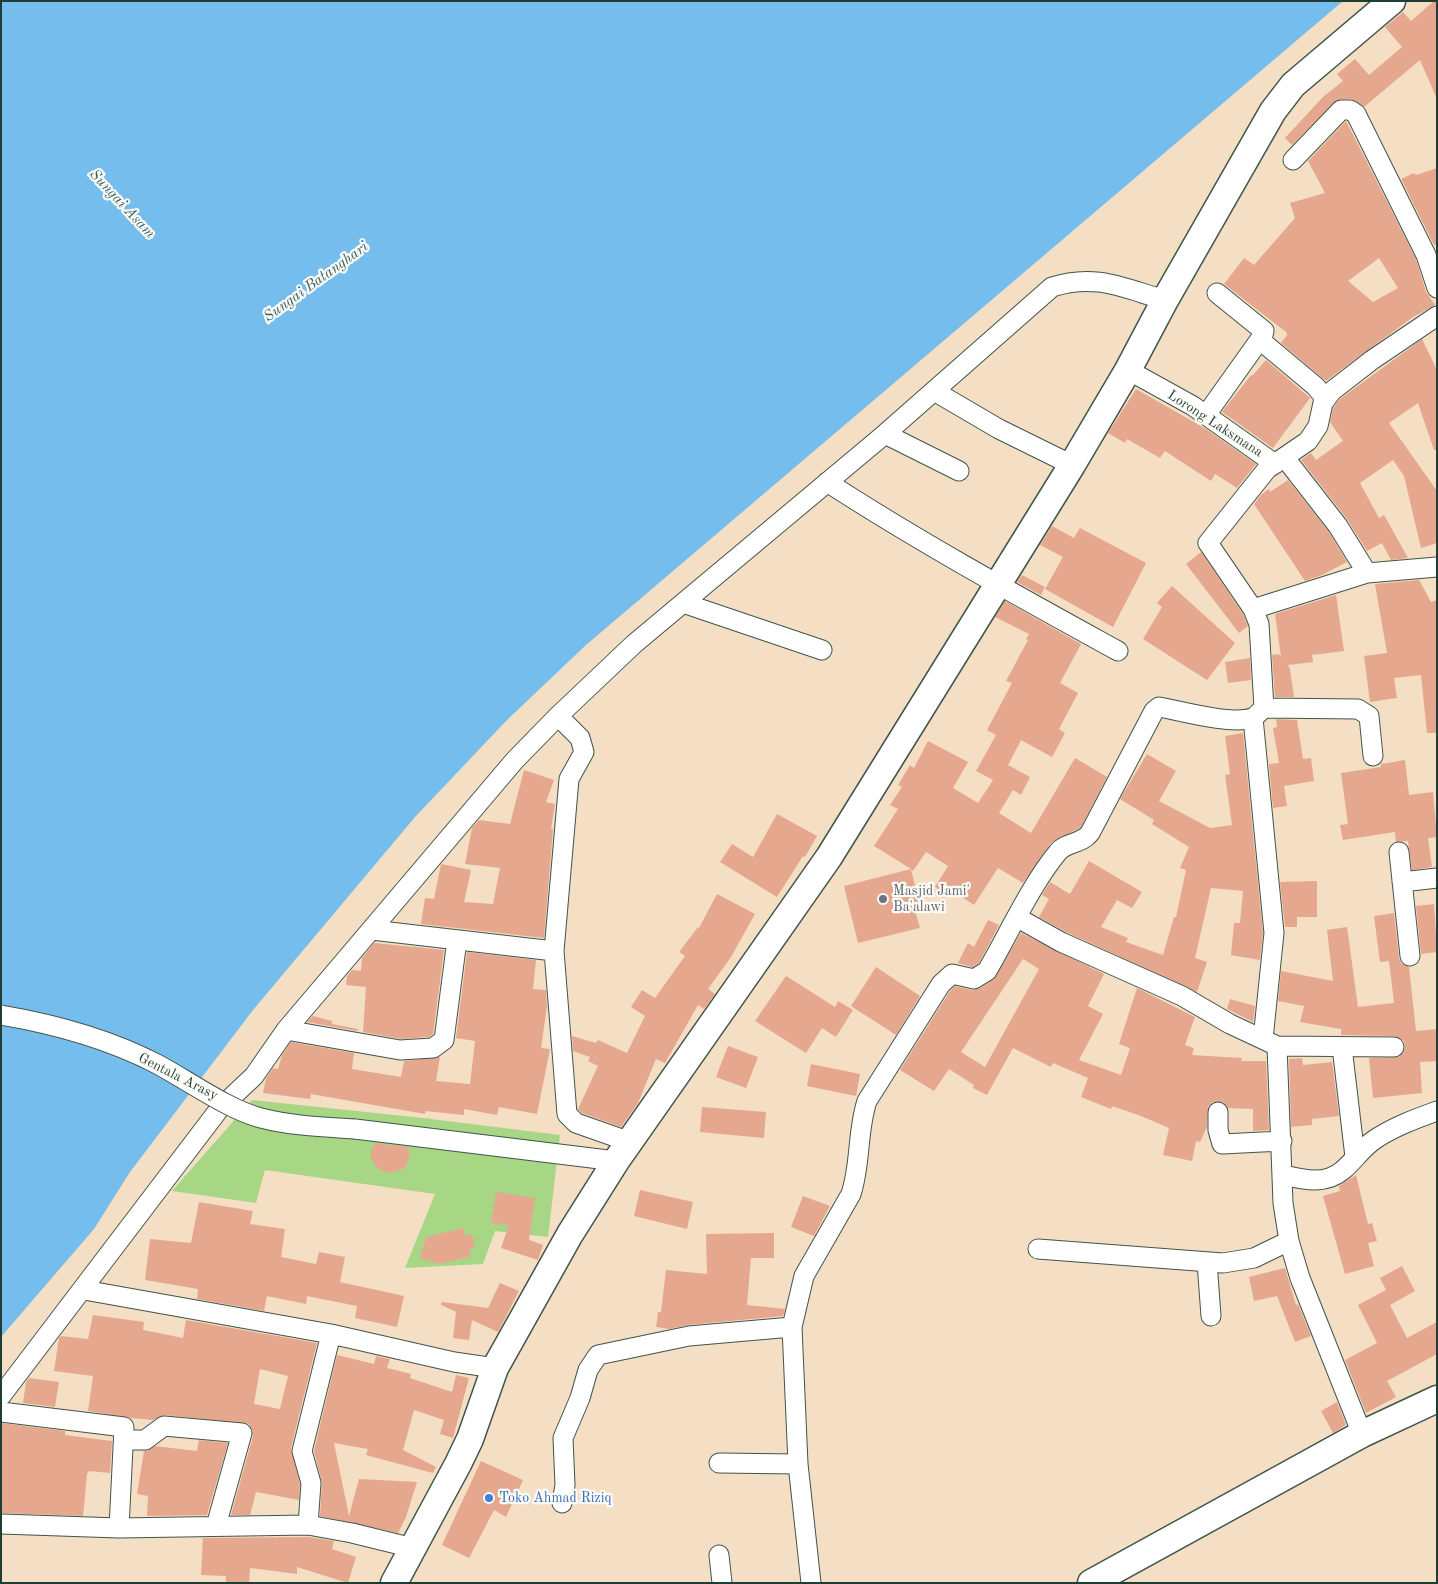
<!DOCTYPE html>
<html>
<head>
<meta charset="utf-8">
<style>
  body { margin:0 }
  #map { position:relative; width:1438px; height:1584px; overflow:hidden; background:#f4dec4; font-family:"Old Standard TT",serif }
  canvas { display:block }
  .frame { position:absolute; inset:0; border:2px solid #1f3d34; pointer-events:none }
</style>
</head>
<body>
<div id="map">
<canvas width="1438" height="1584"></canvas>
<div class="frame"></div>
</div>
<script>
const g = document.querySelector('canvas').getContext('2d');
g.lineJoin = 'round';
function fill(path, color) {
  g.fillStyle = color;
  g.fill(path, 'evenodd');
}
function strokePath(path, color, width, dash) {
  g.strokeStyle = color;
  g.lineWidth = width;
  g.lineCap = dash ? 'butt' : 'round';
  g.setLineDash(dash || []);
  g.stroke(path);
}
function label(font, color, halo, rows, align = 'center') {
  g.font = font + ' "Old Standard TT",serif';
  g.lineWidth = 4.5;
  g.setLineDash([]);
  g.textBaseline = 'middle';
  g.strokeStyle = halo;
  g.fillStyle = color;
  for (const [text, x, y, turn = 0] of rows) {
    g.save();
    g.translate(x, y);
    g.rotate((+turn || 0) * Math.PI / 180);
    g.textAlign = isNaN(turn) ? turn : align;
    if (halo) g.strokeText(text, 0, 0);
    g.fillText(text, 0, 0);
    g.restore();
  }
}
const green = new Path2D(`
  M252,1100L423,1118L560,1135L548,1237L495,1231L483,1264L405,1268L435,1194L265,1170L256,1203L172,1191Z`);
const water = new Path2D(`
  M1,1H1343L586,645L506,721L415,817L253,1010L130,1172L94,1229L1,1337Z`);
const building = new Path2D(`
  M1434,1H1437V99L1420,60L1364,107L1351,99L1337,100L1292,145L1285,138L1323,97L1343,81L1337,74L1355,59L1369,75L1402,47L1385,27L1403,12L1411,21Z
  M1346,121L1416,259L1426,292L1435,305L1413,317L1326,381L1281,343L1287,335L1286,332L1224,284L1244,258L1254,265L1295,218L1290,203L1325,193L1308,161ZM1379,258L1398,288L1373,302L1348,281Z
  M1437,168V243L1434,245L1401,179L1414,173L1416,175Z
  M1422,339L1437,370V450H1434L1418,403L1389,423L1437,491V543L1421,548L1404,476L1393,460L1360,483L1379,518L1384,515L1408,558L1391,560L1382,543L1367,551L1347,519L1301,460L1311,453L1316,460L1343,441L1330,422L1333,408L1340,399Z
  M1266,360L1310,398L1273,448L1222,412L1251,375L1252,376Z
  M1136,389L1206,429L1256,464L1237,488L1215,474L1211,481L1165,451L1160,458L1127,439L1125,443L1108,433Z
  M1288,480L1329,532L1347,562L1322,575L1305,581L1254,504L1261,495L1269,489L1270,492Z
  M1052,526L1074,538L1080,528L1146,563L1113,627L1045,589L1063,557L1040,545Z
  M1201,552L1243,614L1248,626L1239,633L1186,564Z
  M1022,575L1045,587L1041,595L1017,582Z
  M1419,580L1431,602L1437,600V733H1427L1421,675L1394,678L1397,698L1370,702L1364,656L1387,653L1375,584Z
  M1172,586L1235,643L1207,680L1143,639L1162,607L1157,603Z
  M1336,595L1344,651L1312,655L1313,662L1288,665L1290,669L1294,697H1275L1272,655L1279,654L1281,657L1275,614Z
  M1005,601L1081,644L1060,683L1078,693L1059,729L1065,733L1052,757L1021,740L1008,765L1030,777L1021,795L1013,790L999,813L1031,833L1075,758L1107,777L1081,827L1050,844L1023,883L998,868L974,905L953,891L950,896L935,887L948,866L926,852L913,871L911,870L921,909L915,911L920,928L858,943L844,886L911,869L874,846L898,809L890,805L902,787L898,785L910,765L914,768L928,741L968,762L953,788L978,803L993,780L976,771L996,735L987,730L1012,683L1006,681L1028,640L1026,639L1029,634L995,617Z
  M1250,658L1251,680L1228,683L1225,662Z
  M1276,719L1297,720L1303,759L1311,758L1314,781L1284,786L1287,806L1273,808L1269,764L1279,763L1273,728L1277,727Z
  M1243,733L1263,933L1260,960L1231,955L1234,923H1240L1243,891L1211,888L1195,958L1207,962L1197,992L1066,932L1039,917L1049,899L1042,895L1050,882L1070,894L1089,861L1142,892L1132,908L1117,900L1101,927L1128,938L1126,942L1163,955L1174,917H1176L1186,870L1180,868L1189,847L1152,824L1154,820L1120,799L1147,754L1176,771L1159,801L1210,828L1232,825L1225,775L1230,774L1225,736Z
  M1405,760L1409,795L1433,792L1437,837L1428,838L1432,867L1412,870L1408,841L1396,842L1395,832L1343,840L1340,825L1348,824L1341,773L1381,767V764Z
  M524,770L554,780L546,802L555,804L551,829H553L544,938L421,924L425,898L434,899L441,864L471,870L464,902L493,904L500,868L465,864L472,828L479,820L510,824Z
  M777,814L817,836L805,857L803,856L777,897L720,862L732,844L753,857Z
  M1317,881V917H1297V927H1285L1280,882Z
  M717,894L755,914L731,957L708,989L715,994L704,1009L698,1005L665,1063L656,1059L638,1103L621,1127L582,1113L578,1109L598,1066L588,1061L590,1057L573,1051L572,1036L596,1043L598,1040L627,1053L645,1016L631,1007L642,990L655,998L685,956L679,952L698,927L699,928Z
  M1434,904L1437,952L1421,954L1416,906Z
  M1394,913L1399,958L1401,963L1409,967L1416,1031L1437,1029V1061L1420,1062L1422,1093L1373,1098L1369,1058L1399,1057L1405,1048L1404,1041L1394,1036L1341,1035V1029L1300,1022L1304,1006L1278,1001L1281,971L1333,981L1327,930L1347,927L1358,1007L1394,1003L1389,961L1380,962L1374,916Z
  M988,920L999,925L979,963L972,967L958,963L968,943L974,947Z
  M1021,933L1104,974L1088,1006L1103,1014L1079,1060L1121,1075L1130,1048L1119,1044L1137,988L1195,1017L1185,1045L1194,1048L1192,1055L1242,1058L1241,1061H1266L1269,1130L1253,1131V1109L1228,1108L1223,1102H1213L1208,1107L1207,1127L1200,1142L1196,1141L1192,1161L1163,1155L1169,1128L1141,1116L1112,1106L1111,1109L1081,1097L1088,1078L1053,1063L1051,1067L1013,1048L987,1095L973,1088L974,1085L949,1069L934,1091L900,1070L950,991L955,986L972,990L979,989L993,980ZM1023,959L1039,969L985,1067L961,1052Z
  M374,943L444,950L433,1034L429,1037L401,1039L363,1032L366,987L346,985L347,976L352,970L361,971L362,958Z
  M467,952L536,960L533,989L546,990L547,1006L541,1048L550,1049L537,1114L499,1107L497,1115L464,1109V1115L425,1111V1114L311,1094L310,1099L263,1093L266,1079L273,1068L278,1069L282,1055L291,1042L354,1053L352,1069L401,1077L404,1061L440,1057L436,1081L470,1084L475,1041L456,1038Z
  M876,967L920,996L896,1035L851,1006Z
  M786,976L835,1007L838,1001L853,1010L836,1037L822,1028L806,1053L755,1021Z
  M1230,999L1255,1006L1253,1022L1227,1009Z
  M313,1016L332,1021V1024L358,1029L357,1031L307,1022Z
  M728,1046L758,1057L746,1088L716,1077Z
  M1302,1058L1303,1065L1332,1062L1339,1116L1312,1119V1125L1291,1127L1289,1059Z
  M811,1064L860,1074L856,1096L807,1086Z
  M702,1107L766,1112L764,1138L700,1132Z
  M375,1143L408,1147L410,1154L406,1166L401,1170L389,1173L378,1169L371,1159V1152Z
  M1356,1175L1368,1224L1372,1223L1377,1241L1368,1243L1374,1266L1345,1274L1323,1196L1340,1191L1339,1186Z
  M640,1190L693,1202L687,1229L634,1216Z
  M496,1192L535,1198L529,1240L543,1245L538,1260L501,1248L509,1225L491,1223Z
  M803,1196L830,1206L814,1236L791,1227Z
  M199,1202L253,1211L250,1224L285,1229L281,1257L316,1264L319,1252L345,1257L340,1282L404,1296L397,1327L355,1318L357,1306L307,1296L306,1304L267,1296L264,1311L197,1299L198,1289L145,1280L150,1239L191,1243Z
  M464,1228L465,1236L472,1234L475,1247L469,1249L471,1256L440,1264L420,1258L426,1237Z
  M774,1233V1258H751L747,1305L785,1309L783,1316L688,1325L669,1329L656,1327L658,1312H661L666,1270L707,1274L706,1234Z
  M1402,1266L1415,1291L1390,1305L1407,1338L1437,1322V1354L1387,1381L1396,1397L1366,1413L1345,1360L1377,1343L1358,1305L1386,1290L1380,1278Z
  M1285,1268L1296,1305L1298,1304L1311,1336L1295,1342L1277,1296L1254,1301L1249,1277Z
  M500,1283L519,1291L498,1332L472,1320L469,1340L453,1338L456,1312L441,1305L442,1302L488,1308Z
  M93,1315L144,1322L143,1330L183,1338L186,1320L317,1343L291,1448L300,1484L299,1500L256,1492L250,1515H231L253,1436L252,1429L249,1424L165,1415L153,1420L131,1418L88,1411L93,1376L54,1371L59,1338L61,1336L88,1339ZM260,1369L288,1376L280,1409L254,1404Z
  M337,1355L374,1364L376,1356L390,1359L387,1368L411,1374L410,1378L452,1392L456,1375L469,1378L453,1438L440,1434L444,1420L414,1410L403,1450L436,1467L433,1473L366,1455L368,1449L334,1443L349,1516L359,1479L417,1482L406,1517L398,1533L320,1516L322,1483L314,1451Z
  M29,1378L59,1382L55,1407L23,1403L26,1382Z
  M1337,1402L1346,1425L1333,1433L1321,1411Z
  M1,1423L65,1431V1435L112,1441L110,1473L89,1471L87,1474L83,1516L1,1513Z
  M199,1440L228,1443L207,1515L147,1516L148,1496L137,1494L144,1451L155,1446L197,1451Z
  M481,1461L523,1480L506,1517L494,1510L469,1558L442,1545Z
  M309,1537L334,1541L332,1549L356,1557L348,1583L297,1567V1574L250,1568L249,1583L226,1582V1576L201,1575L203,1538Z`);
const street = new Path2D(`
  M1293,160L1341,110H1350L1356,114L1426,255L1437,288
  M1437,316L1372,360L1332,391L1323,403L1318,426L1308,441L1267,469L1208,543L1253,609L1367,573L1437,567
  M1260,340L1315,386L1326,399
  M1128,370L1193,406L1275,464
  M934,391L999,429L1072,465
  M1206,415L1263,335L1264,331L1217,293
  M885,434L959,471
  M1285,458L1338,526L1367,573
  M827,482C921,543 1020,597 1118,651
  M683,603L822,650
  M1264,708L1358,709L1369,716L1373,756
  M558,716L580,738L584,752L569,779L554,951L567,1114L576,1123L630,1142
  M1253,718L1274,933L1263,1039
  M1399,852L1410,956
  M1402,882L1437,878
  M1018,918L1061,942L1182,996L1230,1024L1277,1046L1394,1047
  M372,930L554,951
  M286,1030L400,1050L433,1048L444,1040L457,940
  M1277,1046L1283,1203L1289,1241L1300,1278L1362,1434
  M1342,1047L1355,1157
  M1218,1112V1130L1222,1144L1282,1141
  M355,1129L616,1161
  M1284,1175C1304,1180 1326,1185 1343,1170C1354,1161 1361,1149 1374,1140C1393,1127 1415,1119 1437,1111
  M1038,1249L1223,1263L1254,1258L1289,1241
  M1207,1262L1211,1316
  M84,1290L331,1334L454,1362L495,1368
  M1,1396L220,1108L254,1076L286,1030L515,760L558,716L634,644L885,434L1052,287C1095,273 1123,288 1165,300
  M1,1412L124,1427L119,1528
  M124,1440H145L164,1426L242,1433L216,1526
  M719,1463L798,1464
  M562,1503L565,1485L563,1438L580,1398L588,1370L598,1355L689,1336L792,1327
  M1,1524L119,1528L308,1525L352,1533L413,1548
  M308,1525L311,1483L302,1451L331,1334
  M719,1555L722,1583
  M811,1583L798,1464L792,1327L804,1276L851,1194C861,1164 857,1131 867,1101L941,984L952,974L974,979L987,971C1008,935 1032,883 1058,852C1066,842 1082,844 1090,833L1154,711L1159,707C1181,711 1231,725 1252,718C1256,717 1260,711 1264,708L1259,624L1253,609`);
const secondary = new Path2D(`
  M394,1583L458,1464L470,1439L495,1368L570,1234L616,1161L829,857L1072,465L1128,370L1165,300L1273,111L1293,85L1392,1
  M1091,1583L1362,1434L1437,1399`);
const streetBridge = new Path2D(`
  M1,1015C54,1024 109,1039 157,1064C187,1080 229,1110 261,1118C292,1126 324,1127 355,1129`);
const markers = [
  [883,899,5,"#6b7280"],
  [489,1498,5,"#3f7fe0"]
];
const streetNames = [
  ["Lorong Laksmana",1215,424,33],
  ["Gentala Arasy",178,1077,27]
];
const worshipNames = [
  ["Masjid Jami'",893,891],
  ["Ba'alawi",893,907]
];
const shopNames = [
  ["Toko Ahmad Riziq",499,1498]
];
const waterNames = [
  ["Sungai Asam",122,204,47],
  ["Sungai Batanghari",316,282,-36]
];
fill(green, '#a7d785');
fill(water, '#75bded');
fill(building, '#e6a78f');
strokePath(street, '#3f554a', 21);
strokePath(secondary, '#3f554a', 29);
strokePath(street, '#fff', 19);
strokePath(secondary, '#fff', 26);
strokePath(streetBridge, '#3f554a', 21, []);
strokePath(streetBridge, '#fff', 19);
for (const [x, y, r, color] of markers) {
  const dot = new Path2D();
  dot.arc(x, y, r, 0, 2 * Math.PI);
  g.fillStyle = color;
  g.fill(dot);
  strokePath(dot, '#fdfcf7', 2);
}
label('14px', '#1f3d34', '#fdfcf7', streetNames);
label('14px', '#5b616d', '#fdfcf7', worshipNames, 'left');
label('14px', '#366cbe', '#fdfcf7', shopNames, 'left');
label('italic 15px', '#345d62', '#fdfcf7', waterNames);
</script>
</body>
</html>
